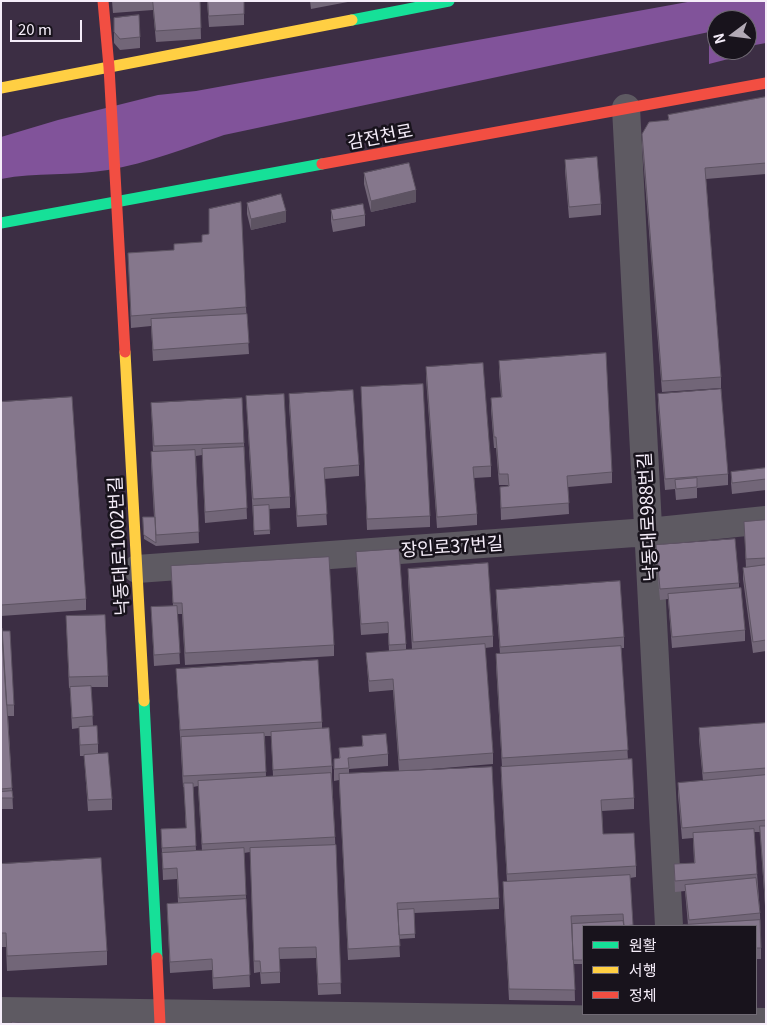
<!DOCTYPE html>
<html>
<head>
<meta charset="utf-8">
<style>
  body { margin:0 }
  #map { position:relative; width:767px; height:1025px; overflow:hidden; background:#332c37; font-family:Georgia,"Noto Sans KR",serif }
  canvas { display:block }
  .frame { position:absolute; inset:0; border:2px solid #f5edf9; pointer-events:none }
  .legend { position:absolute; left:582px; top:925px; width:175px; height:90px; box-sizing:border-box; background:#18131c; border:1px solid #706a74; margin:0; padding:6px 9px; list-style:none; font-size:15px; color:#f5edf9 }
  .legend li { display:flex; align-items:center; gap:10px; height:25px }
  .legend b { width:25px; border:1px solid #706a74 }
  .north { position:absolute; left:707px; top:10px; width:50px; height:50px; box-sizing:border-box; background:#18131c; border:1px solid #706a74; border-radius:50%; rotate:255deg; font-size:14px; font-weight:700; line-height:20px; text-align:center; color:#f5edf9 }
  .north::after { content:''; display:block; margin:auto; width:18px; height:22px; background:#b1a9b5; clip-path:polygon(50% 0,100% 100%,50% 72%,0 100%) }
  .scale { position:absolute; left:10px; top:20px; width:72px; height:22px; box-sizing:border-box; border:2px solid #f5edf9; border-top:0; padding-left:6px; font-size:15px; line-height:18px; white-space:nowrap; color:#f5edf9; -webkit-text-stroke:4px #18131c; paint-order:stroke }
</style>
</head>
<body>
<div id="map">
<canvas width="767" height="1025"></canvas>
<div class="frame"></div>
<ul class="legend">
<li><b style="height:6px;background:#16e098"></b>원활</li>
<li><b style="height:6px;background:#ffcf43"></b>서행</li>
<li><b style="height:6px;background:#f24e42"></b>정체</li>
</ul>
<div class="north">N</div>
<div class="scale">20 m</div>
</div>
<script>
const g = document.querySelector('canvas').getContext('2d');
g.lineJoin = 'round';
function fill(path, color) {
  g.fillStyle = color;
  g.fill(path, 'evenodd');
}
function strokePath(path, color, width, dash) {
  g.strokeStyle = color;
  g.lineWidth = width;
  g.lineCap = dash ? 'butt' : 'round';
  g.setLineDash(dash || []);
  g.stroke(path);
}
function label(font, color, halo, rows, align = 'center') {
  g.font = font + ' Georgia,"Noto Sans KR",serif';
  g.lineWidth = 5;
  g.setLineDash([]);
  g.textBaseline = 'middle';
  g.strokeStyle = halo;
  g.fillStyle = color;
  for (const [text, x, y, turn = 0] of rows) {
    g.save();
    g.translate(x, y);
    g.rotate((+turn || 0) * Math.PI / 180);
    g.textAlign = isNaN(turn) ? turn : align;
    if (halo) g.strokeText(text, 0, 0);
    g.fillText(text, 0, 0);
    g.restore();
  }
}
const built = new Path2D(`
  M1,1H766V1024H1ZM717,20H747V50H717ZM583,926H756V1014H583Z`);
const water = new Path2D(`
  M693,1H766V43L755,45L736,57L709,64V32L224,135C186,148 148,163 108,170C72,176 36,172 1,179V137L58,120L158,95L196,91ZM717,20H747V50H717Z`);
const street = new Path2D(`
  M626,108L669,926
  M137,569L648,532L766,520
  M1,1011L766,1022`);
const fast = new Path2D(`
  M352,20L449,1
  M1,223L322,164
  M144,701L157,958`);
const slow = new Path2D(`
  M1,88L352,20
  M125,352L144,701`);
const jam = new Path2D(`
  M103,1L109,67L125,352
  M322,164L766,83
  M157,958L160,1024`);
const wall = new Path2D(`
  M112,1H200L201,39L156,42L153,10L113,13Z
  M207,1H244V25L209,27Z
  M310,1H353L311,9Z
  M114,18L140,37V48L120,50L114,43Z
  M766,97V174L706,179L721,377V388L662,392L642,145V134L668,120V115Z
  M565,160L601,204V215L569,218L565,171Z
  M364,173L416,202L371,212L364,184Z
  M247,203L286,222L251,230L247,214Z
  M209,209L246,307L249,354L153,361L151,326L131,328L128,253L174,250L202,242L209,234Z
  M331,210L365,215V226L333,232L331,221Z
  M499,361L612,472V483L568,487L569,514L501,520L500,487L508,486V485H499L496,448H494L491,410V398L501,397L499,372Z
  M426,367L491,466V477L474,478L477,514V525L437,528L426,378Z
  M361,387L430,516V527L367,530Z
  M289,394L359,465V476L324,479L327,525L297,527L289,405Z
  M658,394L728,474V485L697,488V498L676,500L675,489L665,490L658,405Z
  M246,396L290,497V508L269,509L270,534L254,535Z
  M1,402L86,599V610L1,616Z
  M151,403L244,443L247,519L205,523L202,455L196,456L199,543L156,546L144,539L143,517H154L151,463V452H153Z
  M766,468V490L732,494L731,483V472Z
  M766,520V651L753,653L743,579V568H746L744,522Z
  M656,545L739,583V588L745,630V641L672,648L668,599L660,600L656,556Z
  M356,552L406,644V650L412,649L408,580V569L493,636V647L485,648L493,753V764L407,771L499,898V909L414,913L415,938L399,939L400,957L348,960L339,780L334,781V759L339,758V748L362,746V736L388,754V766L349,769V774L399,771L393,690L369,692L366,653L389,651L388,633L361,635L356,563Z
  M171,566L334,645V656L185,665L182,614H177L180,664L154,666L151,607L173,606Z
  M496,590L624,637V648H621L628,760L634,798V809L602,811L603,834L636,866V877L630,878L633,926H583V964H574L575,1001L509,1000L503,893V882H507L501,778V767H502L496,665V654H500L496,601Z
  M66,616L108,676V687H91L93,726L98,744V754L112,799V810L88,811L84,756H80L79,728L72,729L70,688H69Z
  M1,628L14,705V716H8L12,788L13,809H1Z
  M176,669L322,722V728L332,766V777L335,837L341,994L318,995L316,958L280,959V983L261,984L260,972L254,973L250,852L244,853L250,987L213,989L212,970L170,973L167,904L178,903L177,879L163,880L161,829L186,828L184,787H183ZM265,736H271L273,776L266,777ZM198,786L202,851H196L193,787Z
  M766,723V921L760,832H754L760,913L761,948V959H756V926L688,925L685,891L675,892L674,864L694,863L693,838L682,839L678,795V783L703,781L699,740V728Z
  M1,864L107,951V965L7,971L6,947H1Z`);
const shadedWall = new Path2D(`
  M416,190V202L371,212V201Z
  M286,211V222L251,230V219Z`);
const building = new Path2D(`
  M153,1H200L201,28L156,31Z
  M208,1H244V14L209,16Z
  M139,15L140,37L120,39L114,32V18Z
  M766,97V163L705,168L721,377L662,381L642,134L649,122L669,120L668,115Z
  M597,157L601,204L569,207L565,160Z
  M409,163L416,190L371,201L364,173Z
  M281,194L286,211L251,219L247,203Z
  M241,202L246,307L131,316L128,253L174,250V244L202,242V235L209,234V209Z
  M363,204L365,215L333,220L331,210Z
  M247,314L249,343L153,350L151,319Z
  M606,353L612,472L567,476L569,503L501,508L500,487L509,486L508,474H499L496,437H494L491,398L502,397L499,361Z
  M483,363L491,466L473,467L477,514L437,517L426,367Z
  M423,384L430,516L367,519L361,387Z
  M721,389L728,474L665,479L658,394Z
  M353,390L359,465L324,468L327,514L297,516L289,394Z
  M284,394L290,497L253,499L246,396Z
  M72,397L86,599L1,605V402Z
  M242,398L244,443L154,446L151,403Z
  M244,447L247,508L205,512L202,449Z
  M195,450L199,532L156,535L151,452Z
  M766,468V479L732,483L731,472Z
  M697,478V487L676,489L675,480Z
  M269,505L270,530L254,531L253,506Z
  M143,517H155L156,543L144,535Z
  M766,520V558L746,559L744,522Z
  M735,539L739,583L660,589L656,545Z
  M399,549L406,644L389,645L388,622L361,624L356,552Z
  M329,557L334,645L185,653L182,603H173L171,566Z
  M488,563L493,636L413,642L408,569Z
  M766,565V640L753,642L743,568Z
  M620,581L624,637L500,647L496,590Z
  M741,588L745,630L672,637L668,594Z
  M177,606L180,653L154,655L151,607Z
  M105,615L108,676L69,677L66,616Z
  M1,628H2L12,788L1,789Z
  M2,631H10L14,705H7Z
  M485,644L493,753L399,760L393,679L369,681L366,653Z
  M621,646L628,750L502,758L496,654Z
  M318,660L322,722L180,730L176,669Z
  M91,686L93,716L72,718L70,687Z
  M766,723V768L703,773L699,728Z
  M97,726L98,744L80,745L79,727Z
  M329,728L332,766L273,770L271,732Z
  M264,733L266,772L183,776L181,737Z
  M386,734L388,754L348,758L349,768L334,769V759L340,758L339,748L363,746L362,736Z
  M108,753L112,799L88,800L84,755Z
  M632,759L634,798L601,800L603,834L634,833L636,866L507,874L501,767Z
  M492,767L499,898L397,903L400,946L348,949L339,774Z
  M331,773L335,837L202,844L198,781Z
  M766,775V820L682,828L678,783Z
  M184,783H193L196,846L162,848L161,829L186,828Z
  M12,791L13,798H1V792Z
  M760,826H766V909Z
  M754,829L757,874L675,881L674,864L695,863L693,833Z
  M336,845L341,983L318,984L316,947L279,948L280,972L261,973L260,961H254L250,848Z
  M244,848L246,895L179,898L177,868L163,869L162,853Z
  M101,858L107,951L7,956L6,933H1V864Z
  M630,875L633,925L624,926L623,914L571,916L575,990L509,989L503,882Z
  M756,878L760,913L689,920L685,885Z
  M246,899L250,975L213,978L212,959L170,962L167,904Z
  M414,909L415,934L399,935L398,910Z
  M760,920L761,948H756V926H683V925Z
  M623,921L624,926H583V960H573L572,924Z
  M12,1022L37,1024H12Z`);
const streetNames = [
  ["감전천로",380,136,-11],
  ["낙동대로988번길",647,517,-93],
  ["낙동대로1002번길",118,546,-93],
  ["장인로37번길",452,546,-4]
];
fill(built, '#3c2e44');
fill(water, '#81539a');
strokePath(street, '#5e5a62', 28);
strokePath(fast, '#16e098', 11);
strokePath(slow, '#ffcf43', 11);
strokePath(jam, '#f24e42', 11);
fill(wall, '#726678');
fill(shadedWall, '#5d5362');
fill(building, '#85778c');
strokePath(building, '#5d5362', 1);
label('18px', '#f5edf9', '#18131c', streetNames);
</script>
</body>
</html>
